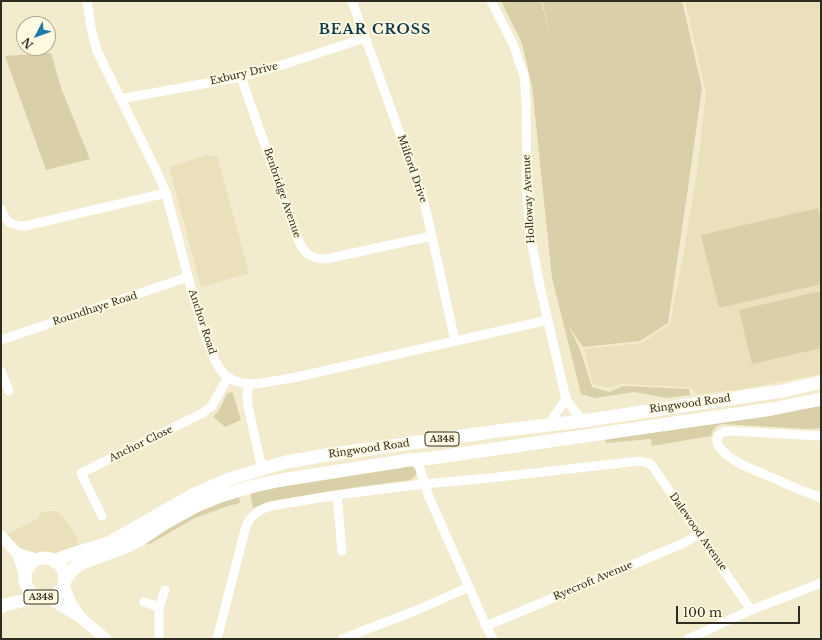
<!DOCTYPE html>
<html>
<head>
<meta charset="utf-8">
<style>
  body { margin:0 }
  #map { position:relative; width:822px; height:640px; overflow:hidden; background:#f3ebcd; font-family:"Libre Baskerville",serif }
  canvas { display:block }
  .frame { position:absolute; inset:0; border:2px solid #2e2b20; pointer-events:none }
  .north { position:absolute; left:16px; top:16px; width:40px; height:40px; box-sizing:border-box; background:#fef9e0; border:1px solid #aba793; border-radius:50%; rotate:229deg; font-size:11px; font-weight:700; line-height:16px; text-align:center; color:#2e2b20 }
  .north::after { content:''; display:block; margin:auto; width:14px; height:18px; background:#1e7aa8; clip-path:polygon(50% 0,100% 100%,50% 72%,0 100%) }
  .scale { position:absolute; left:676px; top:606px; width:124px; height:18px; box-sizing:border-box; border:2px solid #2e2b20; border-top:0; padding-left:5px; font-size:12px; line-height:14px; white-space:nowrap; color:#2e2b20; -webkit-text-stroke:3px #fef9e0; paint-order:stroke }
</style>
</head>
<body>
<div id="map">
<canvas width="822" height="640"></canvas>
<div class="frame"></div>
<div class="north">N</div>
<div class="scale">100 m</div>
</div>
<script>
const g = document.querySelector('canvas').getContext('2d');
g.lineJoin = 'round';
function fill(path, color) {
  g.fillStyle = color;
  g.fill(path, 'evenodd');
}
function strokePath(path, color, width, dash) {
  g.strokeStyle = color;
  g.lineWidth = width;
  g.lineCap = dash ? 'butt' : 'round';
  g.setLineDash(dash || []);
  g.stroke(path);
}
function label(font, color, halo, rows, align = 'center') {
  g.font = font + ' "Libre Baskerville",serif';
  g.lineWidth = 4;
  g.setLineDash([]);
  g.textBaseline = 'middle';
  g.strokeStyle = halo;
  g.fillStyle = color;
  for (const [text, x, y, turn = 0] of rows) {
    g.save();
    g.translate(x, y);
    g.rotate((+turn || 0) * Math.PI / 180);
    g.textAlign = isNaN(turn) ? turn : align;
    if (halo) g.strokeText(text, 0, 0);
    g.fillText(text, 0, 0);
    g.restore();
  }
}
const built = new Path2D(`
  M685,1H821V374L737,390L697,394L690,387L621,384L608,388L593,384L584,349L642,343L670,324L682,262L697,172L706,93Z
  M207,155L217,156L249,273L201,287L169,167Z
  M57,511L73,530L76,536L80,552L50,559H45L38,560L2,537L39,518L40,512Z`);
const green = new Path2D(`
  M501,1H541L551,38L542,1H682L702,88L689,181L668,323L640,341L583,347L568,325L579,347L592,387L609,392L623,386L689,389L690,395L667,398L634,392L595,398L581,394L552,278L532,86L522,43Z
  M51,53L61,88L90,159L46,170L5,56Z
  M818,208L821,222V284L719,308L701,235Z
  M821,291V348L752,364L739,310Z
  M231,392L233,393L241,420L225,427L213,417L219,410L227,394Z
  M821,406V428L808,429L722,424C716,426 713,429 711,436L652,446L651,439L606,443L605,439L751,418Z
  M412,466L416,469C417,475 415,477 410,480L357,487L312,494L268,502L253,508L250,492L361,472Z
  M239,495L240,503L228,506L195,518L148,545L146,542C174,521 207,507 239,495Z`);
const minor = new Path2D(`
  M87,1L91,28L97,51L156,170L166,193L195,303L205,335L214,359L220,369L225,375L233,380L242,383L257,384L297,377L548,320
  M352,1L423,198L429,223L455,341
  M491,1L513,44L524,75L526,100L527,196L530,233L539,282L566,399
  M241,77L297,237C303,252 309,259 326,259L432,236
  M120,99L241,77L285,64L365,38
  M1,209C6,222 11,226 25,226L166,193
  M1,340L188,277
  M1,371L9,391
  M249,384L247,396L248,406L262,469
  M549,424L566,399L582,421
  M821,436L731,431C726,431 722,431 718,436C713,445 728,456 734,460C743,466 754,470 764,474C783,483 802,491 821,498
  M409,460L415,462L419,466L429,497L469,587L486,626L493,639
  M337,495L342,551
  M102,516L81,473L203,413L212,406L228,377
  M144,602L159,607
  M486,626L684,543L699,534
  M159,639V607L165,590
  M217,639L246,526C251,515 260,509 271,506L337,495L424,484L490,478L639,461L649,463L653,467L751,610
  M342,639L417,610L469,587
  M688,639L751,610L821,583`);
const major = new Path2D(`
  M1,536L17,553L23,569L26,580
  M17,553L38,560
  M63,587L67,593L71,603L79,615
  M48,598L80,617L106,639`);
const highway = new Path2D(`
  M25 578a20 20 0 1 1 40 0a20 20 0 1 1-40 0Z
  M54,561L66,556L109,543L130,531L161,513L195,494L229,479L286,462L326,455L498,431L582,421L748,396L783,391L821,382
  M65,580L72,570L80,564L128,546L144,537L165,523L196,506L220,496L254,486L282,480L409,460L432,458L772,409L821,399
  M1,607L5,605L38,597`);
const shields = [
  [442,439,34],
  [41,597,34]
];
const shieldNames = [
  ["A348",442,439],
  ["A348",41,597]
];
const streetNames = [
  ["Exbury Drive",244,74,-13],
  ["Milford Drive",412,169,71],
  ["Benbridge Avenue",282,193,71],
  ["Holloway Avenue",529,199,-93],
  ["Roundhaye Road",95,309,-18],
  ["Anchor Road",202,322,72],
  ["Ringwood Road",690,404,-8],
  ["Anchor Close",141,444,-26],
  ["Ringwood Road",369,449,-8],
  ["Dalewood Avenue",698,532,55],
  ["Ryecroft Avenue",593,581,-23]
];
const districtNames = [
  ["BEAR CROSS",375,30]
];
fill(built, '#eae0bb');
fill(green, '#d9d0a9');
strokePath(minor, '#fff', 9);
strokePath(major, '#fff', 11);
strokePath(highway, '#fff', 13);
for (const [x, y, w] of shields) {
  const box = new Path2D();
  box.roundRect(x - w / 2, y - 7, w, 14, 3);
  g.fillStyle = '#fef9e0';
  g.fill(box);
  strokePath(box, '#2e2b20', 1);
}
label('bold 9px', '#2e2b20', null, shieldNames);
label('10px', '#2e2b20', '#fef9e0', streetNames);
g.letterSpacing = '1px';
label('bold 14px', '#0d374d', '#fef9e0', districtNames);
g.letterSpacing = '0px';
</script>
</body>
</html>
